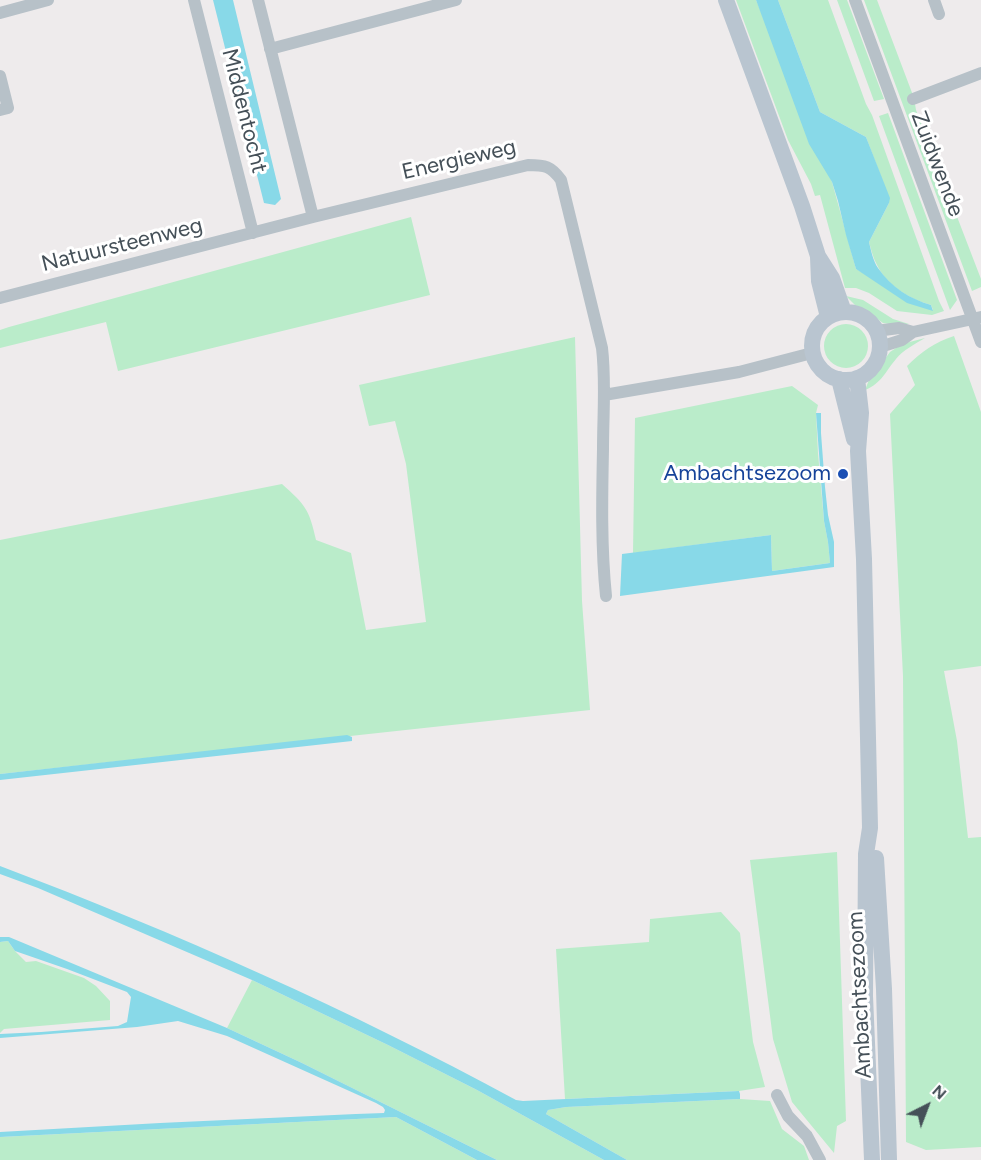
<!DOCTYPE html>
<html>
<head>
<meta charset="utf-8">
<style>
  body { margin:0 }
  #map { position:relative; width:981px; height:1160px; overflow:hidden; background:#eeebec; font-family:Figtree,sans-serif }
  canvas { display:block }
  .north { position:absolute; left:897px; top:1076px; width:60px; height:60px; -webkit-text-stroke:4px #fff; paint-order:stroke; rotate:42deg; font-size:16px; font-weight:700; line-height:24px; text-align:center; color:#455058 }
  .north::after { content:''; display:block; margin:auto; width:21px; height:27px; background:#455058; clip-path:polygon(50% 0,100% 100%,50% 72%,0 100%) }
</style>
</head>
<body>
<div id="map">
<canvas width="981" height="1160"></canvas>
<div class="north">N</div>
</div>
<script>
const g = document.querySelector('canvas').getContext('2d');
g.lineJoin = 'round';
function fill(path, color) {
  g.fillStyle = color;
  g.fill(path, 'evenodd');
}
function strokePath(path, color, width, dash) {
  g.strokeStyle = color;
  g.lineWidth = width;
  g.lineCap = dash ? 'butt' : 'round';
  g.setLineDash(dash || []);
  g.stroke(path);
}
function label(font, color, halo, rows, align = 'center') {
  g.font = font + ' Figtree,sans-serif';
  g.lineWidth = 6;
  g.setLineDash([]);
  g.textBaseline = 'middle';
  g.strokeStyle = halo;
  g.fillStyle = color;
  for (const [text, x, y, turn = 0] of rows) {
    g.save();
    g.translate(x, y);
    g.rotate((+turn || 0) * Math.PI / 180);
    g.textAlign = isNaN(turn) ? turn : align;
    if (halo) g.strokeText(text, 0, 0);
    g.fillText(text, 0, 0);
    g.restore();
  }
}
const green = new Path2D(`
  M736,0H756L832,182L856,269L933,310L931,305C910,299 887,286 877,265C873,258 871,249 869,242L889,203V198L866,137L820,112L778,0H828L866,104L872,115L939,301L944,311L932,315L897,311L869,293L856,288H845L820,195L815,196L811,184L788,140Z
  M837,0H847L884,99L874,101Z
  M864,0H877L914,98L916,110L981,279V287L972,291Z
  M888,113L957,300L950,310L879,116Z
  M411,217L430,295L118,371L106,322L0,348V330L9,327Z
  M846,296L863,300L893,319L909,324L897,325L883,323L869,313L855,305Z
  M824 346a22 22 0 1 1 44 0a22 22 0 1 1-44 0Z
  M954,336L981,412V666L944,671L957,741L968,838L981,837V1147L926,1150L906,1142L903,676L890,414L915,385L907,366C921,352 935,342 954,336Z
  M575,337L582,601L590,710L0,774V540L282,484C305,505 309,508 316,540L351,553L366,630L426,622L406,464L395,421L369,426L359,385Z
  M925,338C915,344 903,350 896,359C885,372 882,383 865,390L869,380L890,352L902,344Z
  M792,386L818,405L816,413L818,453L824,521L828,542L830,563L772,571L771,535L633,553L635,418Z
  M837,852L846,1121L837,1126L834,1153L792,1102L773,1039L750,860Z
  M721,912L740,933L753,1042L765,1087L739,1091L565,1099L556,949L649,942L650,919Z
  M8,941L15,951L26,962L36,961L84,978L96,986L110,1001V1020L4,1029L0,1033V942Z
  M252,980L388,1045L477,1090L604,1160H497L302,1063L227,1028Z
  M740,1099L770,1101L782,1129L804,1146L809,1160H627L546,1114L548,1110L566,1107Z
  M396,1117L477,1160H0V1137Z`);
const water = new Path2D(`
  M213,0H233L281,199L275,205L264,203Z
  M756,0H778L820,112L866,137L890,198L889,203L869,242C871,250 873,261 878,268C891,287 910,299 931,305L933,311L907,303L856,269L846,235L838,201L832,182L809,144Z
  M816,413H821V433L825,487L828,515L834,542V567L620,596L622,554L771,535L772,571L830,563L828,542L824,521Z
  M347,735L352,737V741L0,780V774Z
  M0,866C177,933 350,1010 516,1100L523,1101L739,1091L740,1094V1099L566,1107L548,1110L546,1114L627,1160H604L477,1090L388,1045L252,980L38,888L0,874Z
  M0,937H9L227,1028L302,1063L497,1160H477L396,1117L0,1137V1132L160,1123L356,1114L384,1113L385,1110L383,1107L376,1103L227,1036L178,1021L137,1027L0,1038V1034L41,1032L118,1026L127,1022L131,997L127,992L67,969L15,951L8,941L0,942Z`);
const street = new Path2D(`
  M194,0L253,233
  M258,0L313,217
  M855,0L981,342
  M934,0L939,14
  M0,13L48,0
  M270,49L456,0
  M0,76L8,108L0,110
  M913,99L981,73
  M0,298L313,217L528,165C545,165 551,166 561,180L602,348C606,381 603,415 603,449C602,497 601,547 606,596
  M876,331L899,328L913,332
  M880,347L902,340L913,332L981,317
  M604,395L739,372L812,353
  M777,1095L788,1116L807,1136L820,1160`);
const secondary = new Path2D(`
  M726,0L802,206L818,256L832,278L844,312
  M818,257L819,281L828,317
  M812 346a34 34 0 1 1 68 0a34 34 0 1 1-68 0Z
  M857,378L861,413L858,451L864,559L870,828L866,854L865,996L872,1160
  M839,379L854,439
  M876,858L884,989L889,1160`);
const markers = [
  [843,474,6,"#1a4fb4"]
];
const streetNames = [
  ["Middentocht",244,111,76],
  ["Energieweg",459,160,-13],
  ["Zuidwende",937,164,69],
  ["Natuursteenweg",122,245,-14],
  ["Ambachtsezoom",860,995,-93]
];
const transitNames = [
  ["Ambachtsezoom",831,474]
];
fill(green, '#baecca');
fill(water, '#88d9e8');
strokePath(street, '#b7c1c8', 12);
strokePath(secondary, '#b9c5d0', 16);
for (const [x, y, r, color] of markers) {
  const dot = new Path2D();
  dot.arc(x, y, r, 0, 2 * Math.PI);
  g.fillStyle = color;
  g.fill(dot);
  strokePath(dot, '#fff', 2);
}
label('22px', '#455058', '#fff', streetNames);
label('22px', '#164399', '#fff', transitNames, 'right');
</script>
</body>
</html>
